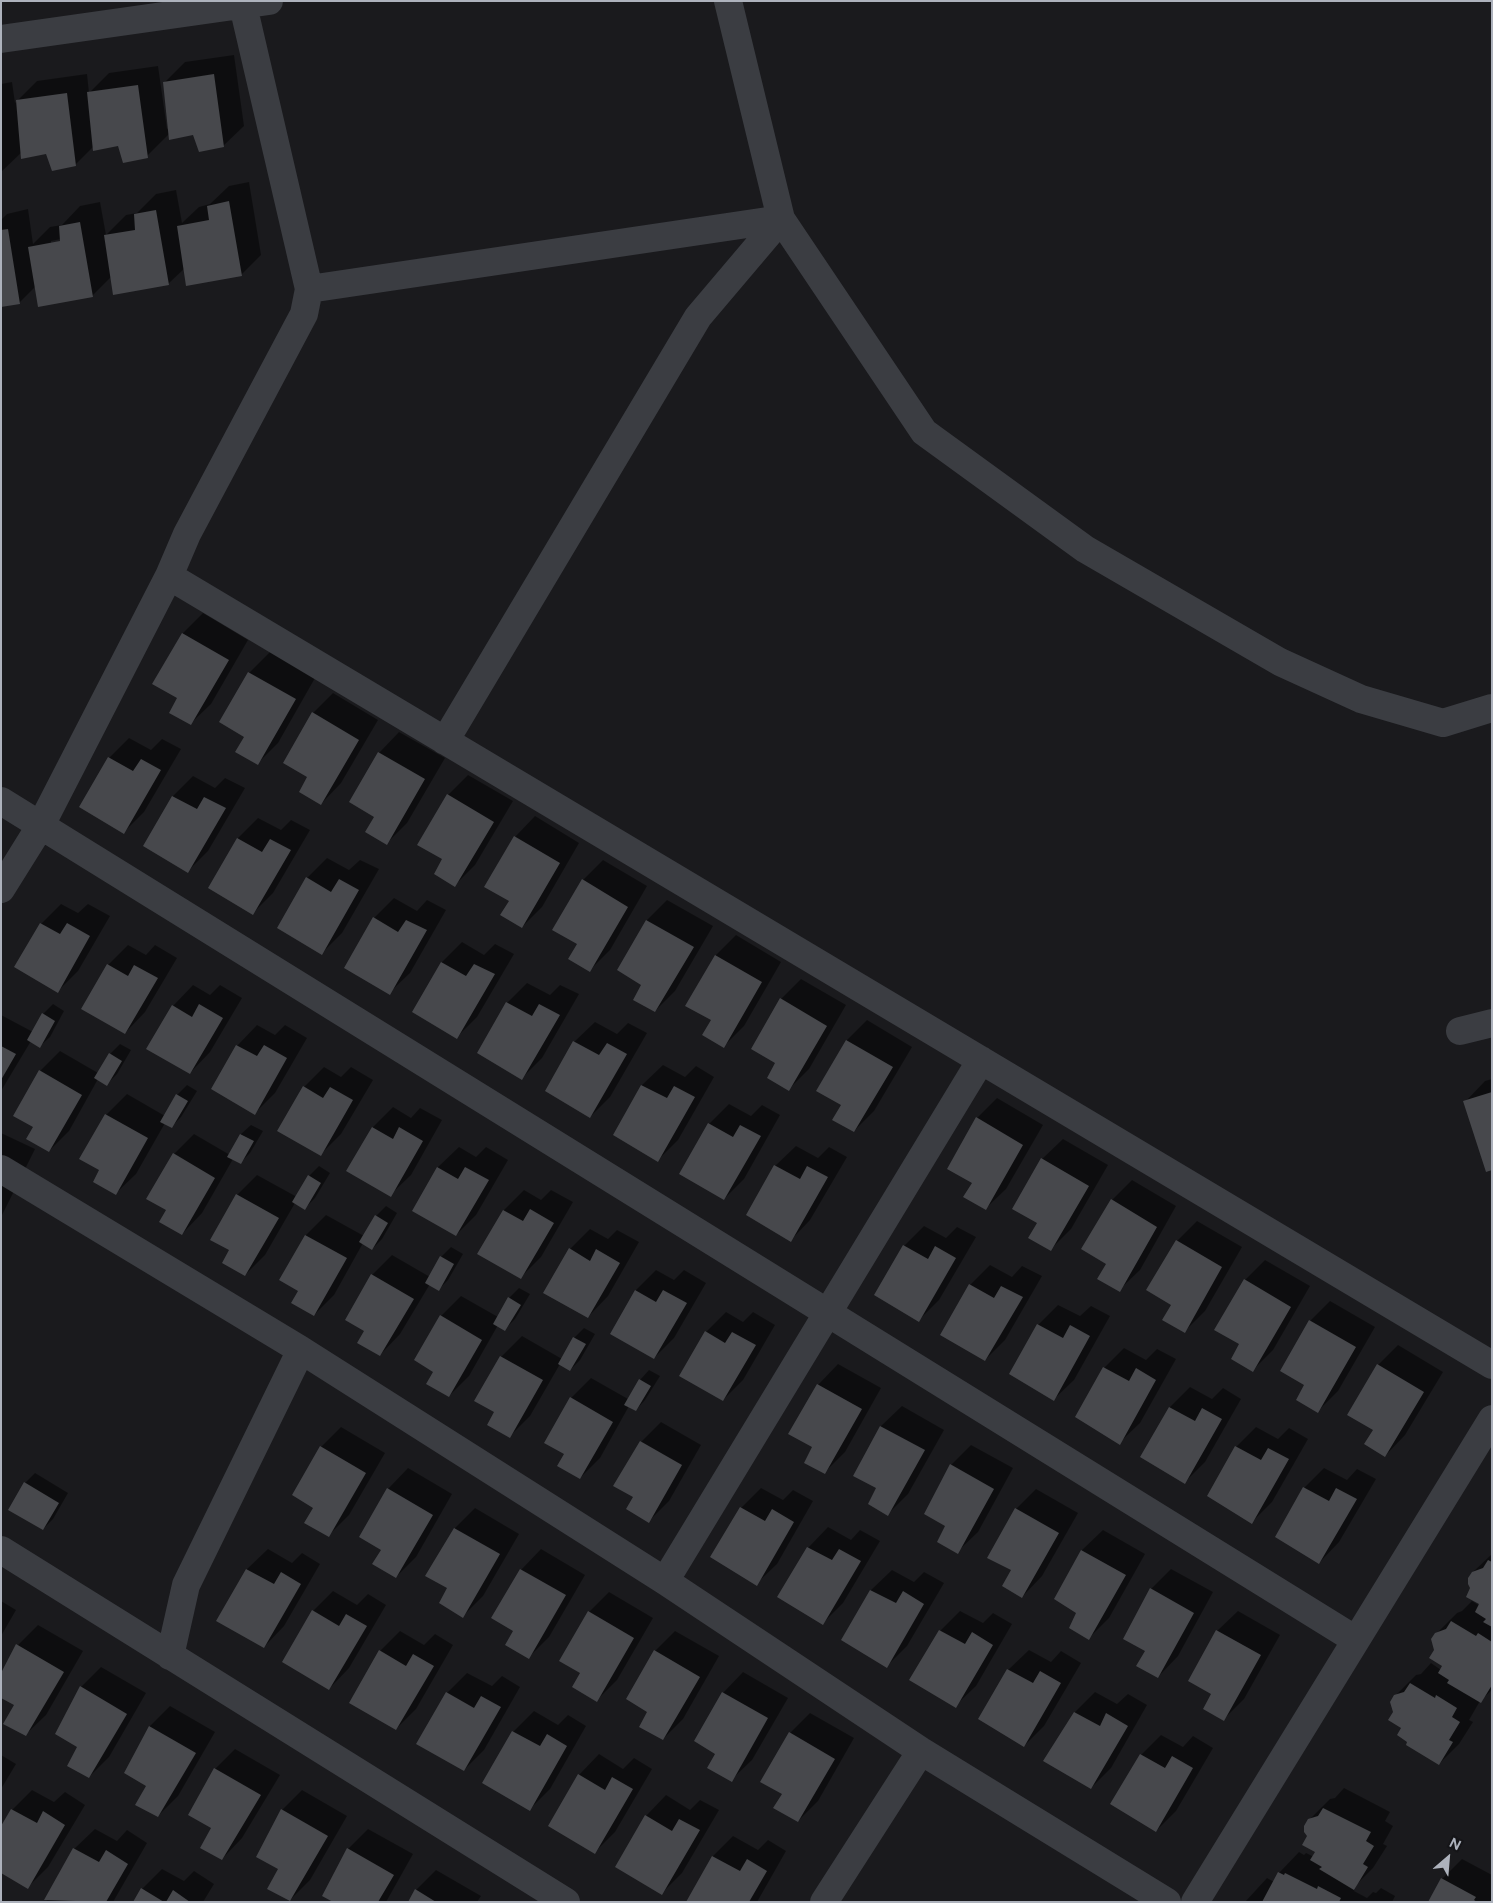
<!DOCTYPE html>
<html>
<head>
<meta charset="utf-8">
<style>
  body { margin:0 }
  #map { position:relative; width:1493px; height:1903px; overflow:hidden; background:#1a1a1d; font-family:Figtree,sans-serif }
  canvas { display:block }
  .frame { position:absolute; inset:0; border:2px solid #adb2bc; pointer-events:none }
  .north { position:absolute; left:1423px; top:1833px; width:50px; height:50px; -webkit-text-stroke:4px #151518; paint-order:stroke; rotate:27deg; font-size:14px; font-weight:700; line-height:20px; text-align:center; color:#adb2bc }
  .north::after { content:''; display:block; margin:auto; width:18px; height:22px; background:#adb2bc; clip-path:polygon(50% 0,100% 100%,50% 72%,0 100%) }
</style>
</head>
<body>
<div id="map">
<canvas width="1493" height="1903"></canvas>
<div class="frame"></div>
<div class="north">N</div>
</div>
<script>
const g = document.querySelector('canvas').getContext('2d');
g.lineJoin = 'round';
function fill(path, color) {
  g.fillStyle = color;
  g.fill(path, 'evenodd');
}
function strokePath(path, color, width, dash) {
  g.strokeStyle = color;
  g.lineWidth = width;
  g.lineCap = dash ? 'butt' : 'round';
  g.setLineDash(dash || []);
  g.stroke(path);
}
const shadow = new Path2D(`
  M234,55L244,126L223,146L194,134H169L147,156L119,144L93,147L75,165L47,152H22L1,172V84L12,82L15,103L37,81L87,74L89,93L109,73L158,66L167,129L169,128L165,82L185,62Z
  M249,182L261,255L241,275L185,268L168,284L112,276L92,296L36,286L19,303L1,306V220L7,214L28,209L33,244L50,227L62,225L80,206L100,202L106,235L126,215L137,213L156,194L176,190L182,223L199,207L210,204L229,186ZM66,238V241L51,244V241Z
  M203,613L248,640L211,704L190,724L179,697L154,683L183,633Z
  M270,652L315,678L278,743L258,763L246,737L221,722L249,673Z
  M333,693L378,720L341,783L321,804L309,777L313,713Z
  M399,732L445,758L407,823L387,843L376,817L379,753Z
  M129,738L151,750L162,739L181,749L144,812L124,832L109,758Z
  M468,775L513,801L475,865L455,885L444,859L448,795Z
  M193,776L215,788L225,778L245,788L208,851L188,871L173,796Z
  M535,816L579,843L542,907L522,927L511,900L515,837Z
  M258,818L281,830L291,820L310,830L273,893L253,913L238,838Z
  M327,858L349,870L360,860L379,869L342,933L322,953L307,878Z
  M603,860L647,886L610,950L590,970L583,880Z
  M394,898L417,911L427,900L446,910L410,973L389,993L374,918Z
  M667,900L713,926L675,991L655,1011L643,984L619,969L647,920Z
  M61,904L78,913L88,904L110,916L78,971L58,991L41,924Z
  M736,935L781,962L744,1026L724,1046L713,1020L687,1005L716,955Z
  M462,942L484,955L495,944L514,954L477,1017L457,1037L414,1012L442,962Z
  M128,945L146,955L155,945L177,958L145,1012L125,1033L108,965Z
  M801,979L846,1005L809,1069L789,1089L777,1063L781,999Z
  M527,983L550,995L560,985L579,994L542,1058L522,1078L507,1003Z
  M193,985L210,995L220,985L242,998L210,1052L190,1073L148,1048L173,1006Z
  M53,1004L64,1011L50,1037L40,1046L31,1041L1,1091V1015L33,1032L43,1014Z
  M867,1020L912,1047L874,1111L854,1131L843,1104L847,1040Z
  M595,1022L617,1034L628,1023L647,1033L610,1097L590,1117L574,1042Z
  M257,1025L275,1035L285,1025L307,1038L275,1093L255,1113L237,1046Z
  M120,1044L131,1050L117,1074L107,1084L98,1079L69,1131L49,1151L34,1127L40,1071L60,1051L98,1073L110,1054Z
  M663,1065L685,1077L696,1066L714,1077L678,1140L658,1160L615,1134L642,1085Z
  M324,1067L341,1077L351,1067L373,1080L341,1134L321,1154L304,1087Z
  M1492,1079V1169L1465,1102L1485,1081Z
  M187,1085L197,1091L181,1117L171,1127L165,1123L136,1174L115,1194L101,1170L81,1159L106,1115L127,1094L165,1116L177,1095Z
  M997,1098L1043,1125L1006,1189L985,1209L974,1182L977,1118Z
  M729,1104L751,1116L762,1105L780,1115L744,1179L724,1199L709,1124Z
  M393,1107L411,1118L420,1108L442,1120L411,1175L390,1195L348,1171L373,1127Z
  M251,1125L263,1131L250,1153L240,1163L233,1159L202,1213L182,1234L167,1209L174,1154L194,1134L230,1155L241,1134Z
  M1,1133L35,1149L1,1217Z
  M1063,1139L1108,1165L1071,1229L1051,1249L1039,1223L1014,1208L1042,1159Z
  M796,1146L818,1158L829,1147L847,1157L810,1220L790,1241L775,1166Z
  M459,1147L476,1157L486,1147L508,1160L476,1215L456,1235L414,1210L438,1167Z
  M319,1166L330,1173L315,1198L305,1208L295,1203L265,1255L245,1275L231,1250L237,1195L257,1175L297,1197L309,1176Z
  M1132,1180L1176,1206L1140,1270L1119,1290L1108,1264L1112,1200Z
  M524,1190L541,1200L551,1190L573,1202L541,1257L521,1277L479,1253L504,1210Z
  M386,1206L397,1213L382,1239L372,1249L363,1243L334,1295L314,1315L299,1291L306,1235L326,1215L364,1236L376,1216Z
  M1197,1221L1242,1247L1205,1311L1185,1331L1173,1304L1177,1241Z
  M924,1226L946,1238L957,1227L976,1237L939,1300L919,1320L904,1246Z
  M590,1229L608,1239L617,1230L639,1242L608,1296L588,1317L570,1249Z
  M451,1247L463,1254L448,1280L439,1289L430,1284L400,1334L380,1355L366,1330L372,1275L392,1255L430,1277L441,1257Z
  M1265,1260L1310,1286L1273,1350L1253,1370L1241,1344L1245,1280Z
  M990,1265L1012,1277L1022,1266L1042,1276L1005,1340L985,1360L970,1285Z
  M656,1270L674,1280L684,1270L706,1283L674,1338L654,1358L612,1333L636,1290Z
  M519,1288L530,1294L515,1319L505,1329L498,1325L469,1376L449,1396L435,1372L441,1316L461,1296L498,1317L509,1298Z
  M1330,1301L1375,1327L1338,1391L1318,1411L1306,1385L1310,1321Z
  M1058,1305L1080,1316L1091,1306L1110,1316L1074,1380L1053,1400L1038,1325Z
  M726,1312L743,1322L753,1312L775,1325L743,1380L723,1400L706,1332Z
  M584,1328L595,1334L580,1360L570,1370L560,1364L530,1416L510,1436L496,1412L476,1401L501,1357L522,1336L562,1359L574,1338Z
  M1398,1345L1443,1372L1405,1435L1385,1456L1374,1429L1378,1365Z
  M1124,1348L1146,1360L1157,1349L1176,1359L1140,1423L1119,1443L1104,1368Z
  M838,1364L881,1388L845,1452L825,1472L814,1447L790,1434L818,1385Z
  M649,1370L660,1376L645,1400L636,1410L629,1406L600,1458L580,1478L566,1454L571,1398L591,1378L628,1399L640,1380Z
  M1190,1387L1212,1399L1223,1388L1241,1399L1205,1462L1185,1482L1170,1407Z
  M902,1406L944,1430L908,1494L888,1514L878,1488L855,1476L881,1426Z
  M661,1422L701,1445L669,1501L649,1521L634,1497L641,1442Z
  M341,1427L385,1453L349,1515L329,1535L315,1507L321,1447Z
  M1256,1427L1278,1439L1289,1428L1308,1439L1272,1502L1252,1522L1236,1447Z
  M971,1445L1013,1468L978,1532L957,1552L947,1526L951,1465Z
  M408,1468L452,1494L416,1557L396,1577L382,1549L361,1537L388,1489Z
  M1324,1468L1347,1480L1357,1469L1376,1479L1339,1542L1319,1563L1304,1488Z
  M35,1473L68,1493L53,1519L43,1529L25,1483Z
  M761,1488L783,1500L793,1490L813,1501L777,1564L756,1584L741,1508Z
  M1036,1489L1078,1513L1042,1576L1022,1597L1013,1570L1016,1509Z
  M475,1508L519,1534L483,1596L463,1616L448,1588L455,1528Z
  M828,1527L851,1540L860,1530L880,1541L843,1603L823,1623L808,1548Z
  M1103,1530L1145,1554L1109,1618L1089,1638L1078,1612L1056,1599L1082,1550Z
  M268,1549L292,1563L302,1553L320,1564L284,1626L264,1647L218,1620L247,1569Z
  M541,1549L585,1575L549,1637L529,1657L515,1630L521,1570Z
  M1492,1554V1690L1480,1701L1469,1720L1473,1722L1459,1744L1439,1764L1409,1742L1394,1712L1395,1696L1416,1675L1421,1674L1431,1663L1441,1670L1444,1666L1435,1650L1436,1634L1457,1613L1462,1611L1472,1601L1480,1606L1481,1604L1472,1588L1473,1572Z
  M1171,1569L1213,1592L1178,1656L1158,1677L1146,1651L1151,1589Z
  M892,1570L914,1582L924,1572L944,1583L907,1646L887,1666L842,1639L871,1590Z
  M333,1591L357,1605L368,1594L386,1605L349,1668L329,1689L313,1611Z
  M609,1592L653,1618L617,1680L597,1700L582,1672L589,1612Z
  M1,1601L16,1610L1,1636Z
  M960,1611L983,1623L993,1613L1012,1624L976,1686L955,1706L940,1631Z
  M1238,1611L1280,1635L1244,1699L1224,1719L1213,1693L1217,1631Z
  M38,1625L83,1651L46,1715L25,1735L16,1705L18,1645Z
  M400,1631L424,1645L435,1634L453,1645L416,1709L396,1729L380,1651Z
  M675,1631L719,1656L683,1719L663,1739L649,1711L655,1651Z
  M1029,1650L1051,1662L1061,1651L1081,1663L1044,1726L1024,1746L1008,1670Z
  M101,1667L146,1693L109,1757L89,1777L79,1746L81,1687Z
  M743,1672L788,1698L752,1760L731,1780L717,1753L695,1741L723,1693Z
  M467,1673L492,1686L502,1676L520,1687L484,1750L464,1770L447,1693Z
  M1095,1692L1117,1704L1128,1694L1147,1705L1111,1768L1091,1788L1075,1712Z
  M170,1706L215,1732L178,1796L158,1816L148,1785L126,1773L150,1726Z
  M534,1711L558,1725L568,1715L586,1726L550,1789L530,1809L484,1782L513,1732Z
  M810,1713L854,1738L818,1801L798,1821L783,1793L790,1733Z
  M1161,1735L1183,1747L1193,1736L1213,1748L1176,1811L1156,1831L1141,1755Z
  M235,1749L280,1775L242,1838L222,1859L215,1769Z
  M599,1754L623,1769L634,1758L652,1769L615,1832L595,1852L579,1775Z
  M1,1755L16,1764L1,1789Z
  M1344,1788L1390,1812L1385,1821L1393,1826L1383,1844L1387,1846L1373,1868L1357,1884L1354,1891L1367,1898L1373,1892L1376,1893L1381,1888L1395,1896L1392,1902H1245L1267,1878L1274,1882L1279,1873L1299,1852L1304,1855L1306,1853L1314,1857L1317,1852L1308,1836L1309,1820L1330,1799L1335,1798Z
  M32,1790L54,1802L65,1792L85,1805L48,1867L28,1887L12,1810Z
  M302,1790L347,1816L310,1880L290,1900L280,1869L282,1810Z
  M666,1795L690,1810L700,1800L719,1810L682,1873L662,1893L616,1867L646,1816Z
  M95,1829L117,1841L127,1830L147,1843L113,1902H49L46,1900L74,1849Z
  M368,1829L413,1854L386,1902H335L348,1849Z
  M733,1836L758,1850L768,1840L786,1851L757,1902H687L713,1856Z
  M1462,1859L1492,1875V1902H1431L1442,1879Z
  M162,1869L184,1881L194,1871L214,1884L203,1902H135L142,1889Z
  M436,1870L481,1896L477,1902H410L416,1890Z`);
const building = new Path2D(`
  M214,74L224,147L199,152L193,135L169,140L163,82Z
  M138,85L148,158L123,163L118,146L93,151L87,92Z
  M67,93L76,166L52,171L46,154L21,159L16,100Z
  M229,201L242,276L186,286L177,226L209,220L207,206Z
  M156,210L169,285L113,295L104,235L135,230L134,214Z
  M80,222L93,297L38,307L28,247L60,241L59,226Z
  M8,229L20,304L1,307V230Z
  M182,633L229,660L191,725L169,713L177,698L152,684Z
  M248,672L296,699L258,765L235,752L244,737L219,722Z
  M312,712L359,740L321,805L299,792L307,777L283,763Z
  M378,752L425,779L387,845L365,832L374,817L349,802Z
  M108,757L133,771L141,759L161,770L124,834L79,807Z
  M447,794L494,822L455,887L434,874L442,859L417,845Z
  M172,796L197,809L204,797L226,808L188,873L143,846Z
  M514,836L560,863L522,928L500,915L509,901L484,887Z
  M237,838L262,852L270,839L291,850L253,915L208,888Z
  M306,877L331,892L339,879L359,890L322,955L277,928Z
  M582,879L628,907L590,972L568,959L577,944L552,930Z
  M373,917L398,932L406,920L427,930L390,995L344,968Z
  M646,920L694,947L655,1012L633,1000L641,985L617,970Z
  M40,923L60,934L67,923L90,936L58,993L14,967Z
  M715,955L762,982L724,1048L702,1035L711,1020L685,1006Z
  M441,962L466,976L474,964L495,974L457,1039L412,1012Z
  M107,964L128,976L134,965L158,978L125,1034L81,1009Z
  M780,998L827,1026L789,1091L767,1078L775,1063L751,1049Z
  M506,1002L532,1016L539,1004L560,1015L522,1080L477,1053Z
  M199,1004L223,1018L190,1074L146,1049L172,1005L192,1017Z
  M42,1013L55,1021L40,1048L27,1040Z
  M846,1040L893,1067L854,1132L832,1120L841,1105L816,1091Z
  M573,1041L599,1055L607,1043L627,1054L590,1118L545,1091Z
  M236,1045L257,1056L264,1045L287,1058L255,1115L211,1089Z
  M1,1046L16,1054L1,1080Z
  M109,1053L122,1061L107,1086L94,1078Z
  M39,1070L82,1095L49,1152L26,1139L33,1127L13,1116Z
  M641,1085L667,1098L674,1086L695,1097L658,1162L613,1135Z
  M303,1086L323,1098L330,1087L353,1100L321,1156L277,1131Z
  M1492,1092V1170L1486,1172L1463,1101Z
  M176,1094L188,1101L172,1128L160,1122Z
  M105,1114L148,1138L116,1195L93,1182L99,1170L79,1159Z
  M976,1117L1023,1145L986,1210L963,1197L972,1183L947,1169Z
  M708,1123L733,1137L740,1125L761,1136L724,1200L679,1174Z
  M372,1127L393,1139L399,1127L423,1141L391,1197L346,1171Z
  M240,1134L254,1141L241,1164L227,1157Z
  M173,1153L215,1178L182,1235L159,1222L166,1210L146,1199Z
  M1041,1158L1089,1186L1051,1251L1028,1238L1037,1223L1012,1209Z
  M774,1165L800,1179L807,1166L828,1177L791,1242L746,1215Z
  M437,1167L458,1179L465,1167L489,1180L456,1236L412,1211Z
  M308,1175L321,1183L305,1210L292,1202Z
  M236,1194L279,1218L245,1276L222,1263L229,1250L210,1240Z
  M1111,1199L1157,1227L1120,1292L1097,1279L1106,1264L1081,1249Z
  M530,1209L554,1223L521,1279L477,1254L503,1210L523,1221Z
  M375,1215L388,1223L372,1250L359,1242Z
  M305,1235L347,1258L314,1316L291,1303L298,1291L279,1280Z
  M1176,1240L1222,1267L1185,1333L1162,1320L1171,1305L1146,1290Z
  M903,1245L928,1259L935,1246L956,1258L919,1322L874,1295Z
  M569,1248L590,1261L596,1249L620,1263L588,1318L543,1293Z
  M440,1256L454,1264L439,1291L425,1283Z
  M371,1274L414,1299L380,1356L357,1343L364,1331L345,1320Z
  M1244,1279L1291,1307L1253,1372L1231,1359L1239,1344L1214,1330Z
  M969,1284L994,1298L1001,1286L1023,1297L985,1361L940,1335Z
  M635,1290L656,1302L663,1290L687,1303L654,1359L610,1334Z
  M508,1297L521,1305L505,1331L493,1324Z
  M440,1315L482,1340L449,1397L426,1384L433,1372L414,1360Z
  M1309,1320L1356,1347L1318,1413L1296,1400L1304,1385L1280,1371Z
  M1037,1324L1063,1338L1070,1325L1090,1336L1054,1401L1009,1374Z
  M705,1331L725,1343L732,1332L756,1345L723,1401L679,1376Z
  M573,1337L586,1344L570,1371L558,1364Z
  M500,1356L543,1380L510,1438L487,1425L494,1412L474,1401Z
  M1377,1364L1424,1392L1385,1457L1364,1444L1373,1430L1347,1415Z
  M1103,1367L1129,1381L1136,1368L1156,1380L1120,1445L1075,1417Z
  M639,1379L651,1386L636,1411L624,1405Z
  M817,1384L862,1409L825,1474L804,1463L812,1447L788,1434Z
  M570,1397L613,1422L580,1479L557,1466L564,1454L544,1443Z
  M1169,1407L1195,1421L1202,1408L1222,1419L1185,1484L1140,1457Z
  M880,1426L925,1450L888,1516L868,1504L876,1488L853,1476Z
  M640,1441L682,1465L649,1523L626,1509L633,1497L613,1486Z
  M320,1446L366,1473L329,1537L304,1523L313,1508L292,1495Z
  M1235,1446L1261,1460L1268,1448L1289,1459L1252,1524L1207,1496Z
  M950,1464L994,1489L958,1554L937,1542L945,1526L924,1514Z
  M24,1482L59,1503L43,1530L8,1510Z
  M1303,1487L1329,1501L1336,1488L1357,1499L1319,1564L1275,1537Z
  M387,1488L433,1515L396,1578L372,1564L381,1550L359,1537Z
  M740,1507L765,1521L772,1509L794,1522L757,1586L710,1557Z
  M1015,1508L1059,1533L1022,1598L1002,1586L1011,1570L987,1558Z
  M454,1528L500,1554L463,1618L439,1603L447,1588L425,1576Z
  M807,1547L832,1560L839,1549L861,1561L823,1625L777,1597Z
  M1081,1550L1126,1575L1089,1640L1069,1628L1076,1613L1054,1599Z
  M1488,1560L1492,1562V1627L1483,1622L1486,1619L1475,1612L1479,1604L1466,1597L1470,1588L1468,1584V1578L1472,1572L1483,1568Z
  M246,1569L274,1584L281,1572L301,1584L264,1648L216,1621Z
  M520,1569L566,1595L529,1659L505,1645L513,1631L491,1618Z
  M1150,1588L1194,1613L1158,1678L1136,1666L1145,1651L1123,1639Z
  M870,1590L896,1603L903,1591L924,1604L887,1668L841,1640Z
  M312,1610L339,1626L346,1614L367,1626L329,1690L282,1662Z
  M588,1611L634,1638L597,1702L572,1687L580,1673L559,1661Z
  M1451,1621L1476,1636L1478,1633L1492,1642V1685L1481,1703L1447,1683L1449,1680L1438,1673L1442,1666L1429,1658L1434,1650L1431,1639L1435,1633L1446,1629Z
  M939,1630L965,1644L972,1632L993,1645L956,1708L909,1680Z
  M1216,1630L1261,1655L1224,1721L1203,1709L1211,1694L1188,1681Z
  M16,1644L64,1672L26,1736L3,1724L14,1705L1,1698V1673Z
  M379,1650L406,1666L413,1654L434,1666L396,1730L349,1703Z
  M654,1650L700,1677L663,1740L639,1727L647,1712L626,1699Z
  M1007,1669L1033,1683L1040,1671L1061,1683L1024,1747L978,1719Z
  M1410,1683L1435,1698L1436,1695L1457,1708L1452,1717L1460,1722L1449,1740L1453,1742L1439,1765L1406,1745L1407,1742L1397,1735L1401,1728L1388,1720L1393,1712L1390,1702L1394,1695L1404,1692Z
  M80,1686L127,1714L89,1778L67,1766L77,1747L55,1734Z
  M446,1692L474,1708L481,1696L501,1707L464,1771L416,1744Z
  M722,1692L768,1718L732,1782L707,1768L715,1754L694,1741Z
  M1074,1712L1100,1726L1106,1713L1128,1726L1091,1789L1043,1761Z
  M149,1726L196,1753L158,1817L135,1805L146,1786L124,1773Z
  M512,1731L540,1746L547,1734L567,1746L530,1811L482,1783Z
  M789,1732L835,1759L798,1822L773,1808L782,1794L760,1782Z
  M1140,1754L1165,1768L1172,1756L1193,1768L1156,1832L1110,1804Z
  M214,1768L261,1795L222,1860L200,1848L211,1828L188,1815Z
  M578,1774L605,1790L612,1777L633,1789L595,1854L548,1826Z
  M1323,1808L1371,1832L1366,1841L1374,1846L1363,1864L1368,1867L1354,1890L1319,1869L1322,1867L1310,1860L1315,1852L1302,1845L1307,1836L1304,1832V1826L1308,1819L1318,1816Z
  M11,1809L37,1823L43,1811L65,1825L28,1889L1,1873V1826Z
  M281,1809L328,1836L290,1901L267,1889L278,1869L256,1857Z
  M645,1815L672,1831L679,1819L700,1830L662,1895L615,1867Z
  M73,1848L99,1862L106,1850L128,1864L106,1902L44,1900Z
  M347,1848L394,1875L378,1902H333L322,1896Z
  M712,1856L740,1871L747,1859L767,1871L749,1902H686Z
  M1278,1872L1284,1875L1285,1873L1317,1889L1318,1886L1341,1898L1339,1902H1262Z
  M1441,1878L1476,1897L1474,1900L1477,1902H1428Z
  M141,1888L164,1902H133Z
  M415,1889L436,1902H408Z
  M173,1890L190,1902H166Z`);
const minor = new Path2D(`
  M242,1L309,289L304,314L187,534L169,576L1492,1365
  M728,1L781,219L924,432L1085,549L1280,662L1361,699L1443,723L1492,708
  M1,39L269,1
  M309,289L781,219
  M445,741L698,317L781,219
  M1,801L1356,1640
  M1,889L41,825L169,576
  M1460,1031L1492,1023
  M1,1169L301,1350L665,1581L921,1751L1167,1902
  M1,1550L566,1902
  M665,1581L981,1060
  M170,1656L186,1585L301,1350
  M824,1902L921,1751
  M1195,1902L1492,1419`);
fill(shadow, '#0007');
fill(building, '#47484c');
strokePath(minor, '#3b3d42', 28);
</script>
</body>
</html>
